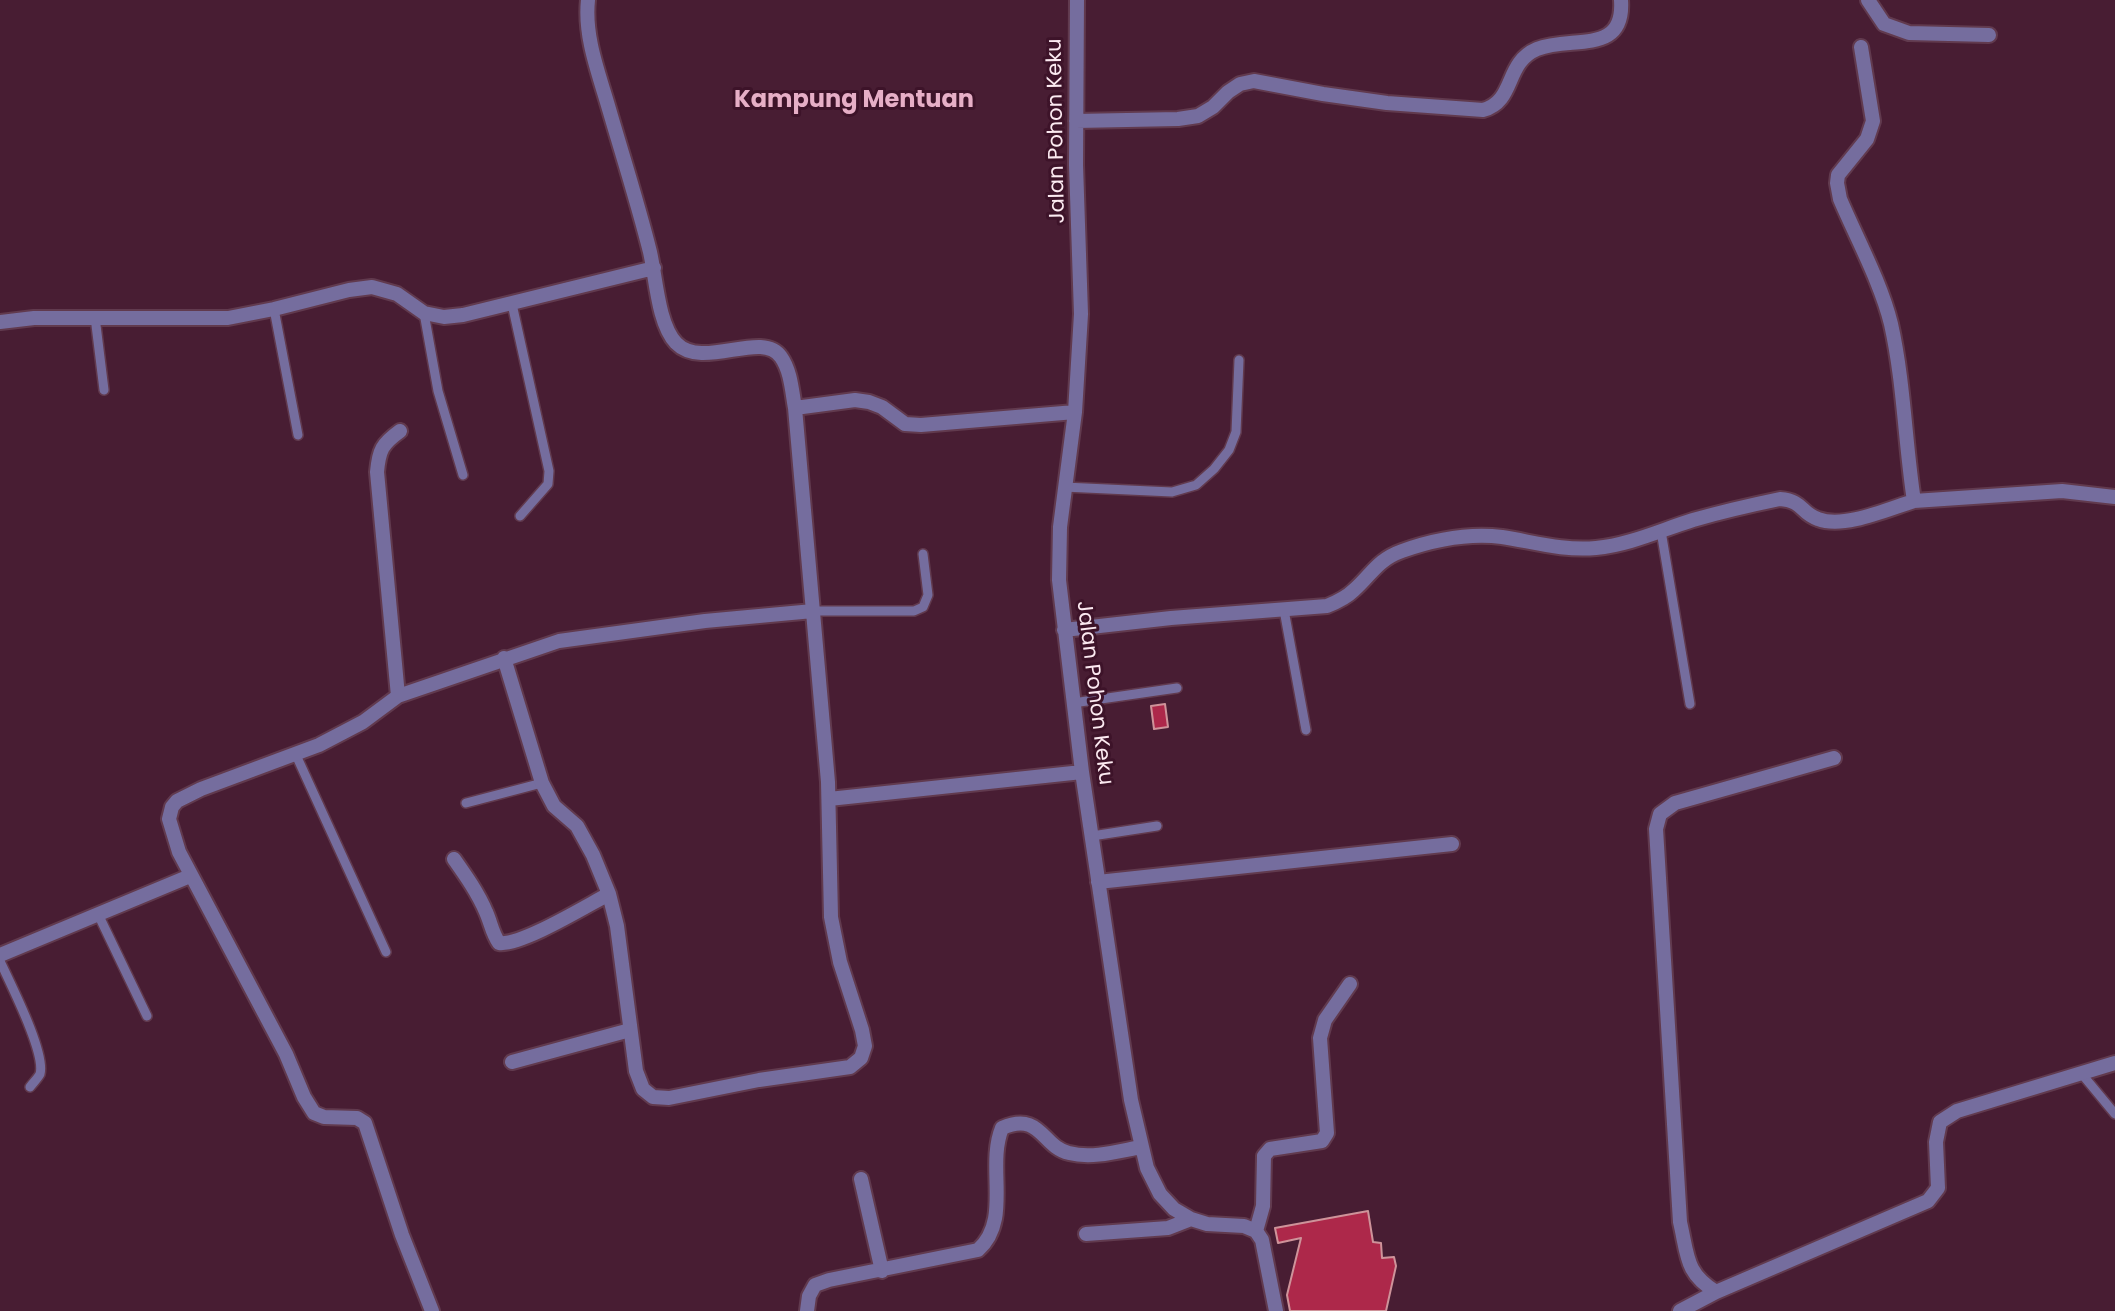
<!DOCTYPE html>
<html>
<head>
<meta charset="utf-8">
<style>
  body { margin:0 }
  canvas { display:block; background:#481d33 }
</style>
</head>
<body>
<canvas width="2115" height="1311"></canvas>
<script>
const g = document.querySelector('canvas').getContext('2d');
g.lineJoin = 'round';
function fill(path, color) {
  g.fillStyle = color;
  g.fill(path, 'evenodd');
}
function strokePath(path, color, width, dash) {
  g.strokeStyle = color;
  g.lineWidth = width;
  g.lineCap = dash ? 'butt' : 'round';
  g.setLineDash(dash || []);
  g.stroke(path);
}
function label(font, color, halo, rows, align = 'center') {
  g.font = font + ' Poppins,sans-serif';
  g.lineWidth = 6;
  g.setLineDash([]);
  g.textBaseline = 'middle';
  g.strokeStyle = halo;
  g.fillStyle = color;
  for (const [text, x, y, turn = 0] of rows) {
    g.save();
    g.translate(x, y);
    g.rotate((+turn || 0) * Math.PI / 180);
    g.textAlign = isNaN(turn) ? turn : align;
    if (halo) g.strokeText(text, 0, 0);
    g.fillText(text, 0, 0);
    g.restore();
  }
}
const building = new Path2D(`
  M1165,704L1168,727L1154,729L1151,706Z
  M1368,1211L1373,1242L1381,1243L1382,1258L1394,1257L1396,1266L1386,1311H1290L1287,1295L1301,1238L1278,1243L1275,1228Z`);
const lane = new Path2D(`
  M512,304L549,471L548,484L520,516
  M274,309L298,435
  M424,313L438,391L463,475
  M95,317L104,390
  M1064,487L1172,492L1196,485L1214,469L1229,450L1236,432L1239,360
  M1661,531L1690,704
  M1284,610L1306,730
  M813,611H914L923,607L928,595L923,554
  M1073,703L1177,688
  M296,755L386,952
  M466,803L542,783
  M1092,836L1157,826
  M98,914L147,1016
  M0,961C10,983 46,1053 40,1074C38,1078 33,1083 30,1087
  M2081,1073L2115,1114`);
const street = new Path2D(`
  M1077,0L1076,165L1081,314L1075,412L1060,527L1059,580L1082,772L1131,1100L1147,1168L1160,1194L1174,1209L1191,1219L1207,1224L1244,1226L1256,1231L1262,1240L1276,1311
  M1868,0L1884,24L1909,33L1989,35
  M1861,47L1873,121L1867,139L1838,175L1837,183L1840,199C1857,239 1881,283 1891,324C1904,382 1905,443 1914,501L2062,491L2115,497
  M1076,121L1178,119L1198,116L1213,107L1228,92L1240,84L1254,81L1323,94L1387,103L1483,110C1516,101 1504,63 1537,49C1572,35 1625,56 1621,0
  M0,322L34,318H228L274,309L349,290L372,287L397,294L424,313L444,317L463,315L654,268
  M795,408L855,400L869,402L882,407L905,424L921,425L1075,412
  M1064,630L1171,618L1327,606C1337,602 1346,598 1354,590C1372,574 1377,560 1402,551C1433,540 1469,533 1502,537C1534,542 1563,551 1596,548C1629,545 1661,530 1693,520C1721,512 1751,505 1780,499C1804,501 1800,513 1818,519C1844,529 1888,509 1914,501
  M504,658L542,783L554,806L577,826L593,855L609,894L617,926L636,1071L643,1089L653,1097L669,1098L759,1080L850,1067L861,1058L865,1046L862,1030L840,962L831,917L828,782L795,408C792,392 791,371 781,357C762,329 703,371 676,343C658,324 656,278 650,252C638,204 623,157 609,109C599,74 584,37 588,0
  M398,696L377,472C379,450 382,444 400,431
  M829,799L1082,772
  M454,859C466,876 478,893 486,912C491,923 492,933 499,943C521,946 586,906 609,894
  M1098,882L1452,844
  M0,955L190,876
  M512,1062L630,1030
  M861,1179L882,1271
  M1256,1231L1263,1206L1264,1156L1270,1149L1322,1141L1327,1133L1320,1038L1325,1020L1350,984
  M1086,1234L1168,1228L1191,1219
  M1716,1292C1685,1273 1688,1256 1680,1222L1656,829L1660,814L1675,803L1834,758
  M432,1311L402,1235L365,1123L357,1118L324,1117L314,1113L304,1097L286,1054L179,852L169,819L172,807L177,801L201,789L319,745L363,722L398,696L559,641L705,621L813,611
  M807,1311L809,1296L815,1285L829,1280L978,1250C1012,1220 986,1167 1002,1128C1041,1111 1042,1147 1069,1153C1093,1159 1119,1151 1141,1147
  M1680,1311L1716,1292L1928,1201L1938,1188L1936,1142L1940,1122L1957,1111L2115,1063`);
const streetNames = [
  ["Jalan Pohon Keku",1057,131,-91],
  ["Jalan Pohon Keku",1094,693,83]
];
const quarterNames = [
  ["Kampung Mentuan",854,101]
];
fill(building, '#ad284a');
strokePath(building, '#ce939a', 2);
strokePath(lane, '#613a4e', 12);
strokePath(street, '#613a4e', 18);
strokePath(lane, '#756d9e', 9);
strokePath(street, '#756d9e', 14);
label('21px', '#fceaf1', '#3d1329', streetNames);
label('bold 24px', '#e6aec6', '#3d1329', quarterNames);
</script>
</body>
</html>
